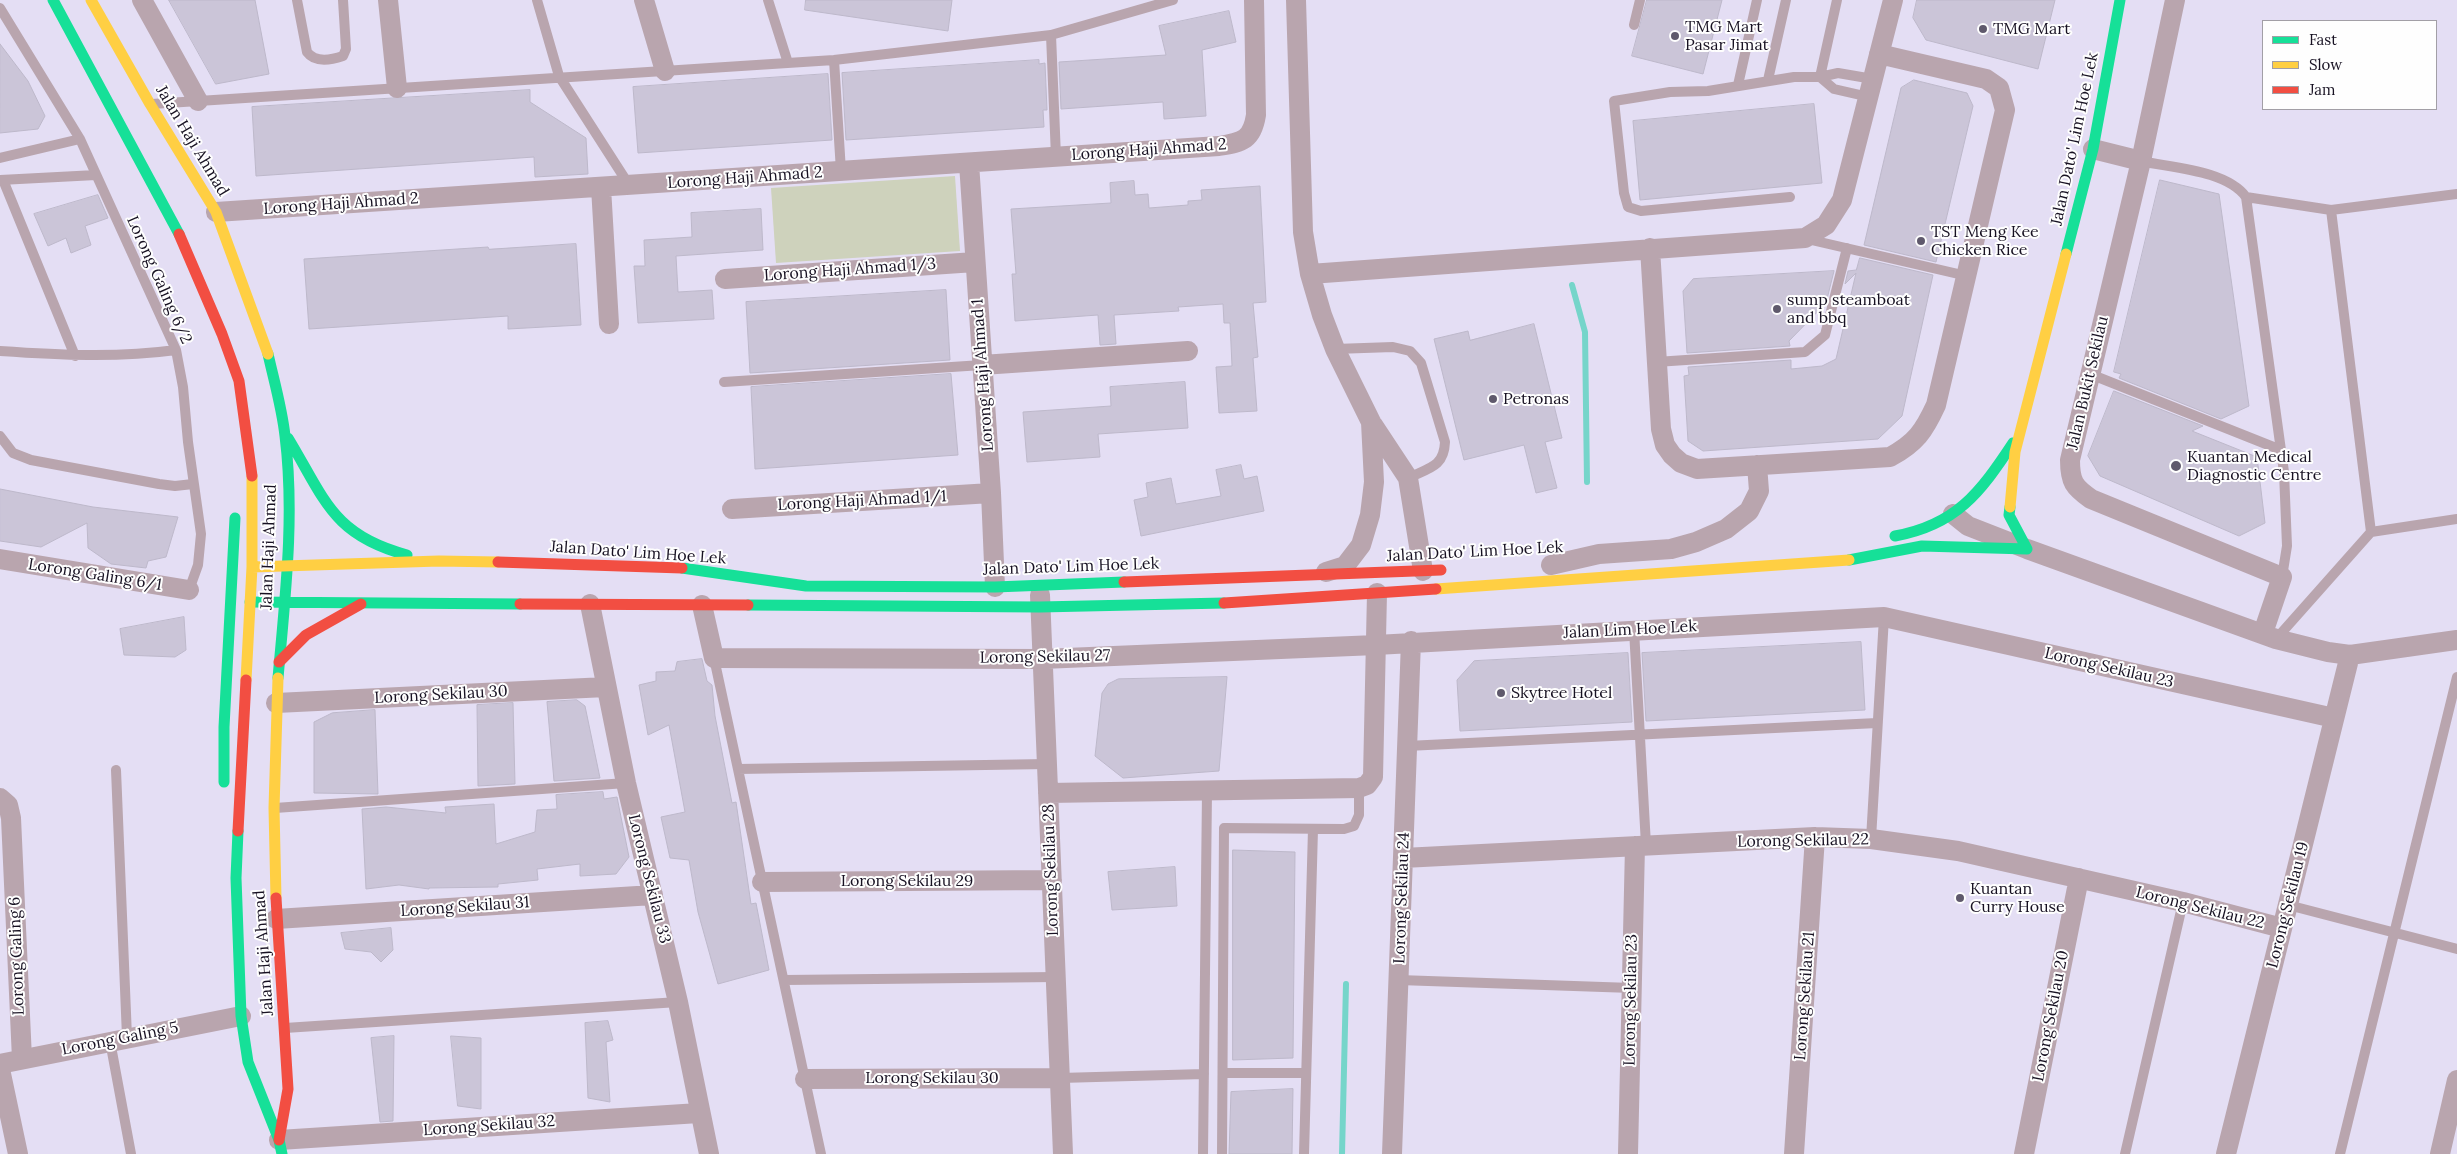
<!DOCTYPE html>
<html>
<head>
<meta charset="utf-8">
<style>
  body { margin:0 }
  #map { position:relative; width:2457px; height:1154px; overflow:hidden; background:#e4def4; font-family:Lora,serif }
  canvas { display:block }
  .legend { position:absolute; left:2262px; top:20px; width:175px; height:90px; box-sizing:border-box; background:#fefefe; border:1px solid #a29fa6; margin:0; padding:6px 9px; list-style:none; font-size:15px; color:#171122 }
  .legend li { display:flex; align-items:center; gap:10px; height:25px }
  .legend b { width:25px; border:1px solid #a29fa6 }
</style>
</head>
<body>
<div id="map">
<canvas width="2457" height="1154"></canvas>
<ul class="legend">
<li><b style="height:6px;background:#16e098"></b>Fast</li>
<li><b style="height:6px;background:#ffcf43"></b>Slow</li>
<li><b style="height:6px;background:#f24e42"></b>Jam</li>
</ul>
</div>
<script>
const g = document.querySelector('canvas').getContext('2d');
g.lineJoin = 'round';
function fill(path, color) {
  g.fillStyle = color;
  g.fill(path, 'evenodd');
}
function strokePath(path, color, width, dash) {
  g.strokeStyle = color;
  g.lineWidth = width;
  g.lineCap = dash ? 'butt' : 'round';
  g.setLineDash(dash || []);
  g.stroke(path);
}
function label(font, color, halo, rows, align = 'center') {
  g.font = font + ' Lora,serif';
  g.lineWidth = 4;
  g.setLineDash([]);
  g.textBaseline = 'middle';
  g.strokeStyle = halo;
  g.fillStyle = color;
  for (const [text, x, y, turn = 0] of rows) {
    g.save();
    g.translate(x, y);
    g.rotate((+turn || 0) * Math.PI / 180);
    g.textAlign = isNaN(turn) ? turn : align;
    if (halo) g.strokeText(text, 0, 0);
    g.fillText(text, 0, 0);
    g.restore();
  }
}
const green = new Path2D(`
  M955,176L960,251L776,263L771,188Z`);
const stream = new Path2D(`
  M1572,285L1585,332L1587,482
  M1342,1154L1346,984`);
const building = new Path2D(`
  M169,0H255L269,74L216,84Z
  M806,0H952L948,31L805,10Z
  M1647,0H1722L1703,74L1632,56Z
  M1917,0H2055L2038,69L1926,40L1913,18Z
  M1229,11L1236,42L1202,50L1206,116L1164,119L1163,102L1061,109L1059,62L1166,55L1159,26Z
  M0,44L28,81L45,116L38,129L0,133Z
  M1039,60V64L1045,63L1047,110H1043L1044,127L846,140L842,73Z
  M828,74L832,140L638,153L633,87Z
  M1914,80L1967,93L1973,106L1936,262L1864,245L1901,88Z
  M530,90V102L586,138L588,174L535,177L534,157L256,176L252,107Z
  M1814,104L1822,183L1640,200L1633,121Z
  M2160,180L2219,194L2249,406L2221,419L2119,378L2121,374L2114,372Z
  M1134,181L1135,195L1148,194L1149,208L1188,205V201L1202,200L1201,190L1260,186L1266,302L1253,303L1258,357L1253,358L1257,411L1219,413L1216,367L1232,366L1230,323H1224L1223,304L1178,307L1179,311L1114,315L1116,344L1100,345L1098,315L1015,321L1012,274H1016L1011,209L1111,203L1110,183Z
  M98,195L108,218L85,226L91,245L71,253L66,238L48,246L34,214Z
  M761,209L763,250L676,256L678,292L712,290L714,319L638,323L634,266H645L644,240L692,237L691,213Z
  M576,244L581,325L508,329V316L309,329L304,259L488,247L489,249Z
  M1860,258L1933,275L1902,416L1878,439L1703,451L1688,441L1684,376L1689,375L1688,367L1791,360V369L1822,366L1836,359L1856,273L1845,284L1848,271L1856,270Z
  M1834,271L1826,303L1789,341L1790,346L1687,353L1683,291L1693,279Z
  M946,290L950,360L750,373L746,302Z
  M1534,324L1562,438L1545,442L1557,488L1536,493L1524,445L1464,460L1434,339L1468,331L1470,340Z
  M951,374L958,455L755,469L751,387Z
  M1185,382L1188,428L1098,434L1100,457L1027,462L1023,412L1111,406L1110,387Z
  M2114,391L2203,426L2192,431L2257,457L2265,523L2239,536L2100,476L2088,456Z
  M1241,465L1244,479L1257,476L1264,511L1141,536L1134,500L1148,497L1146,483L1171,478L1176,504L1221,496L1216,470Z
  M0,489L93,507L178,517L166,557L148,561L146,568L111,564L88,548L87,523L41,547L0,541Z
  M184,617L186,650L175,657L124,655L120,629Z
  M1861,642L1865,710L1646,721L1642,653Z
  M1628,653L1632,722L1460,731L1457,680L1474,661Z
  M702,659L707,681L712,685L715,716L732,803L736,802L751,904L756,903L769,970L718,984L698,912L689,860L670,858L661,817L685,812L669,725L648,735L639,685L656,681V672L675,671L677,662Z
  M1227,677L1219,771L1123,778L1095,756L1102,693L1108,684L1118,679Z
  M577,700L585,706L600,778L554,781L547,702Z
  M513,703L515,784L478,786L477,705Z
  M375,710L378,794L314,793V722L332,713Z
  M603,792L604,799L617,797L629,857L616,874L580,876V864L537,869L538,880L498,884V887L429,888V889L399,885L366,889L362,809L386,807L446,813L445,807L494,804L496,844L535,832L537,810L557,809L556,795Z
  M1233,850L1295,852L1293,1058L1233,1060Z
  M1175,867L1177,906L1112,910L1108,872Z
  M391,928L393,950L381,962L371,952L345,949L341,933Z
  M608,1021L613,1040L606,1042L610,1102L588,1098L585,1023Z
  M394,1036L393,1121L380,1122L371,1038Z
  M451,1036L481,1038V1109L458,1106Z
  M1293,1089L1292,1154H1229L1231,1092Z`);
const lane = new Path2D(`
  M297,0L307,52C315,63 331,60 343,56L346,49L343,0
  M537,0L559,76L629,185
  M768,0L788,63
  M0,8L80,139L176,350L183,387L188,442L201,534L198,565L189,590
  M1634,25L1640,0
  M1051,35L1056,157
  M834,60L841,171
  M1768,80L1786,0
  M1738,85L1757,0
  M1869,97L1834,89L1820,77L1838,73L1873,79
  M152,104L834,60L1051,35L1173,0
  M0,158L80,139
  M2141,161C2172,168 2226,170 2246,197L2284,472L2287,546L2282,577
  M0,180L96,175
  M3,180L75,356
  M1790,197L1641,211L1628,207L1624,193L1614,101L1670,92L1708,91L1794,77H1820L1837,0
  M2246,197L2331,210L2371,532
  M2331,210L2457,194
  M1807,239L1967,276
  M1335,349L1393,347L1410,351L1421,363L1445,442C1444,467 1429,468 1408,478
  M0,351C59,355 117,358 176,350
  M1656,362L1805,352L1825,335L1847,248
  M2090,374L2281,450
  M724,382L982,365
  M0,436L13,453L31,460L159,484L175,486L193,484
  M1634,630L1646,845
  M2276,639L2371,532L2457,519
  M714,658L821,1154
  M1407,746L1877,723
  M738,769L1047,764
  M116,770L127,1037
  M275,808L626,783
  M1871,839L1884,617
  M2288,905L2457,949
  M785,980L1056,977
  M1399,980L1632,988
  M285,1028L678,1002
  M110,1041L131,1154
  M1223,1073H1306
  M1060,1078L1204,1074
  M1203,1154L1207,791
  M1222,1154L1224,828L1344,829L1354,826L1359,815V788
  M1304,1154L1313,829
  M2125,1154L2183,902
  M2340,1154L2457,677`);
const street = new Path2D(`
  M142,0L198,101
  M388,0L397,88
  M644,0L665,71
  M1296,0L1303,232L1310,274L1322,315L1335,349L1371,422L1408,478L1423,571
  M2175,0L2141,161L2070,460C2070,482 2074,487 2091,499L2282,577L2263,633
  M2093,149L2141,161
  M969,163L991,493L995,587
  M601,187L609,324
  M216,212L1219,146C1243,142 1252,140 1256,115L1254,0
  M1650,248L1661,429L1665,445L1672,455L1681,463L1697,469L1890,457C1916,443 1924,431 1936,405L2005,110L1999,88L1986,79L1879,54
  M1310,274L1805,238L1826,225L1842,200L1893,0
  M725,279L975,262
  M982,365L1188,351
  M732,509L991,493
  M1953,514L1968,526L2027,549L2276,639L2328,652L2350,655L2457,640
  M0,559L189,590
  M1551,565L1599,554L1671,549L1696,542L1726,529L1749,511L1759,491L1757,465
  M1326,572L1345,566L1361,545L1370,515L1374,482L1371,422
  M1040,595L1063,1154
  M590,604L626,783L678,1002L709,1154
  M702,605L714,658L1042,659L1376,645L1884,617L2334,718
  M276,703L606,687
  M1048,793L1359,788L1367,785L1373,777L1377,593
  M0,798L8,805L11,818L22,1059
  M1403,858L1815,837L1871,839L1958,851L2183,902L2282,928
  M762,882L1052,880
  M276,919L653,895
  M0,1064L241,1016
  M0,1069L18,1154
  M805,1079L1060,1078
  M279,1140L699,1113
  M1392,1154L1411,641
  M1628,1154L1635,846
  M1794,1154L1815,837
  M2024,1154L2079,878
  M2226,1154L2350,655
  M2440,1154L2457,1080`);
const fast = new Path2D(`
  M53,0L179,234
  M2066,254L2093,149L2120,0
  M268,354C274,381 282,408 285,436C295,516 285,598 278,678
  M288,438C325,499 332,535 407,555
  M1895,536C1956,525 1980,493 2013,443
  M1849,560L1922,546L2027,549L2009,515L2010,507
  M682,568L806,586L995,587L1124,582
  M250,602L520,604
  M748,605L1040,607L1224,603
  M224,782V727L235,518
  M238,831L236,878L241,1016L248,1062L279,1140L282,1154`);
const slow = new Path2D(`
  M91,0L150,104L216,212L268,354
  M2010,507L2015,452L2066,254
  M252,567L439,561L498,562
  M1436,589L1849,560
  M246,680L252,567V476
  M276,898L274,808L278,678`);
const jam = new Path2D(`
  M179,234L222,334L239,381L252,476
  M498,562L682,568
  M1124,582L1441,570
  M1224,603L1436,589
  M520,604L748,605
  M279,662L306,635L361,604
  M238,831L246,680
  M276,898L288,1089L279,1140`);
const markers = [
  [1983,29,5,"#5f596c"],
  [1675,36,5,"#5f596c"],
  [1921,241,5,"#5f596c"],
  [1777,309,5,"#5f596c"],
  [1493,399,5,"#5f596c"],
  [2176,466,6,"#5f596c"],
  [1501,693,5,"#5f596c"],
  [1960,898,5,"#5f596c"]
];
const poiNames = [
  ["TMG Mart",1685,27],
  ["Pasar Jimat",1685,45],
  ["TMG Mart",1993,29],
  ["TST Meng Kee",1931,232],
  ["Chicken Rice",1931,250],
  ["sump steamboat",1787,300],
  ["and bbq",1787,318],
  ["Petronas",1503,399],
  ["Kuantan Medical",2187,457],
  ["Diagnostic Centre",2187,475],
  ["Skytree Hotel",1511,693],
  ["Kuantan",1970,889],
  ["Curry House",1970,907]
];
const streetNames = [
  ["Jalan Dato' Lim Hoe Lek",2075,139,-78],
  ["Jalan Haji Ahmad",192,141,59],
  ["Lorong Haji Ahmad 2",1149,150,-4],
  ["Lorong Haji Ahmad 2",745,178,-4],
  ["Lorong Haji Ahmad 2",341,204,-4],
  ["Lorong Haji Ahmad 1/3",850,270,-4],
  ["Lorong Galing 6/2",159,280,66],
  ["Lorong Haji Ahmad 1",983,375,-94],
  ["Jalan Bukit Sekilau",2088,383,-77],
  ["Lorong Haji Ahmad 1/1",862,501,-3],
  ["Jalan Haji Ahmad",269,547,-88],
  ["Jalan Dato' Lim Hoe Lek",1475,552,-3],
  ["Jalan Dato' Lim Hoe Lek",638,553,4],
  ["Jalan Dato' Lim Hoe Lek",1071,567,-2],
  ["Lorong Galing 6/1",95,575,9],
  ["Jalan Lim Hoe Lek",1630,630,-3],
  ["Lorong Sekilau 27",1045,657,-1],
  ["Lorong Sekilau 23",2109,668,13],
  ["Lorong Sekilau 30",441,695,-3],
  ["Lorong Sekilau 22",1803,841,-1],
  ["Lorong Sekilau 28",1051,870,-92],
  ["Lorong Sekilau 33",649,879,76],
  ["Lorong Sekilau 29",907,881],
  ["Lorong Sekilau 24",1402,898,-88],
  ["Lorong Sekilau 19",2288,905,-76],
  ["Lorong Sekilau 31",465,907,-4],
  ["Lorong Sekilau 22",2200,908,14],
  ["Jalan Haji Ahmad",264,953,-94],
  ["Lorong Galing 6",17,956,-92],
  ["Lorong Sekilau 21",1805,996,-86],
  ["Lorong Sekilau 23",1631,1000,-89],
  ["Lorong Sekilau 20",2051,1016,-79],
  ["Lorong Galing 5",120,1039,-11],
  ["Lorong Sekilau 30",932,1078],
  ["Lorong Sekilau 32",489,1126,-4]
];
fill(green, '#ced2bc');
strokePath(stream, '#75d5ca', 6);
fill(building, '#cbc5d8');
strokePath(building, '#bdb8ca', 1);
strokePath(lane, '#b9a5ae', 10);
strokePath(street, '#b9a5ae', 20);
strokePath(fast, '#16e098', 11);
strokePath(slow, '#ffcf43', 11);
strokePath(jam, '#f24e42', 11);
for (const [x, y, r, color] of markers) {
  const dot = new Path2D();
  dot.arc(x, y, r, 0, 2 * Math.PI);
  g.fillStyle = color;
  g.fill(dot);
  strokePath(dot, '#fefefe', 2);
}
label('16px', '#171122', '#fefefe', poiNames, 'left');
label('16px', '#171122', '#fefefe', streetNames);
</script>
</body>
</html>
